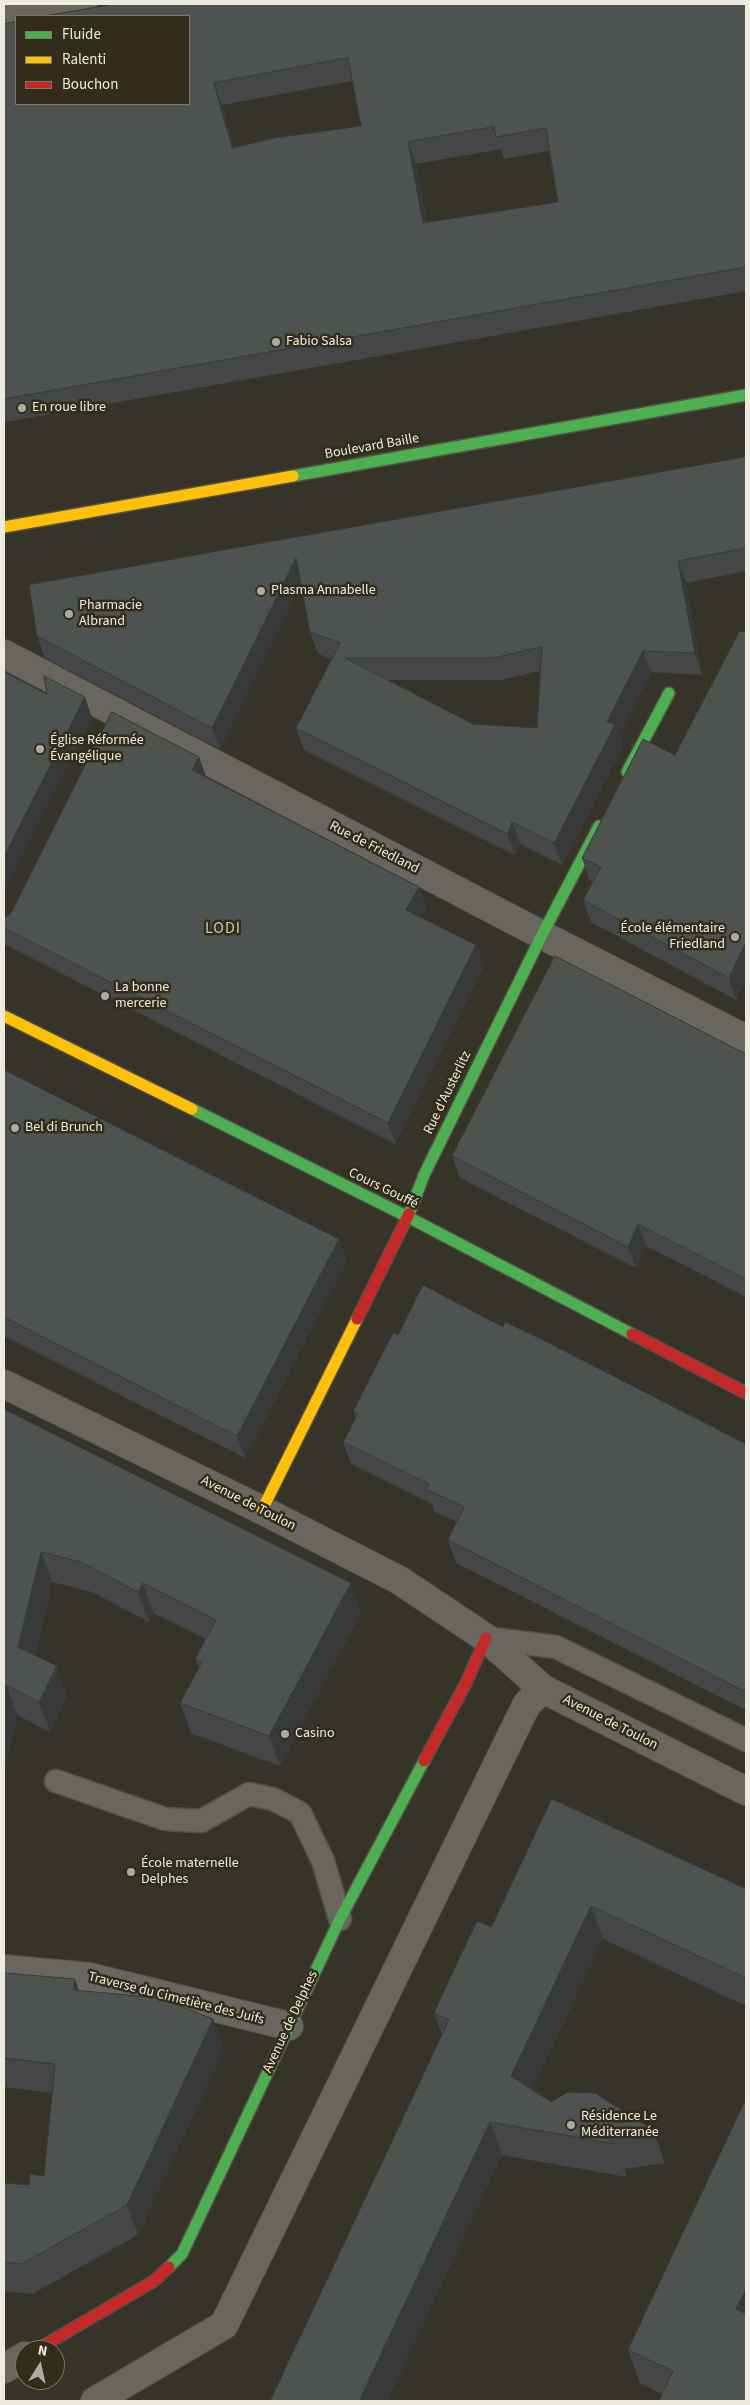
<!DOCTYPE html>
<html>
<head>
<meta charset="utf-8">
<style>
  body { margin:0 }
  #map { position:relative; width:750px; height:2405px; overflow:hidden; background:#363429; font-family:"Source Sans 3",sans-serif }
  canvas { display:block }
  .frame { position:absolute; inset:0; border:5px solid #edeade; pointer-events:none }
  .legend { position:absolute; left:15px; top:15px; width:175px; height:90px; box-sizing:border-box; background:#322d1a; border:1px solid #7d7968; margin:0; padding:6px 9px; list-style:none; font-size:15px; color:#edeade }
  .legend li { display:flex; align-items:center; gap:10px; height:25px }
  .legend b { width:25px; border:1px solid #7d7968 }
  .north { position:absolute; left:15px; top:2340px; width:50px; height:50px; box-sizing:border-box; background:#322d1a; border:1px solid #7d7968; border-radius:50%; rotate:10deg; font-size:14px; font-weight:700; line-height:20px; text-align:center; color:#edeade }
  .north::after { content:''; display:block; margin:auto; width:18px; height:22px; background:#adaa9f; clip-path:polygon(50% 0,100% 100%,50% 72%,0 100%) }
</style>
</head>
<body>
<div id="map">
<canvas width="750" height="2405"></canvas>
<div class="frame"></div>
<ul class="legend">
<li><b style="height:6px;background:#4caf50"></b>Fluide</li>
<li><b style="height:6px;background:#ffc107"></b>Ralenti</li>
<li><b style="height:6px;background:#c62828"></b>Bouchon</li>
</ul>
<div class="north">N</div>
</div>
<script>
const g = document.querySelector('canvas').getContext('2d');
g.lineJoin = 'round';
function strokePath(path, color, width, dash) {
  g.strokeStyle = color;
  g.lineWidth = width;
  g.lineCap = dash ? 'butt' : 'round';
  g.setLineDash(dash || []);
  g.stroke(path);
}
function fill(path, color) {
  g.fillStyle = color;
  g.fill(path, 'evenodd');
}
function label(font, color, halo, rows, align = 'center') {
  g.font = font + ' "Source Sans 3",sans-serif';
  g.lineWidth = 5;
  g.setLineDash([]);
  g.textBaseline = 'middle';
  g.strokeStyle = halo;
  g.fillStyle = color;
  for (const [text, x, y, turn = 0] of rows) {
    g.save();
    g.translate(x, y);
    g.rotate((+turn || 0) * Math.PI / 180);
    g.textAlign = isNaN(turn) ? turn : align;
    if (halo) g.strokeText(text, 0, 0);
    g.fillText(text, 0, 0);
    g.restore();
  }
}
const lane = new Path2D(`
  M486,1638L556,1647L746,1740
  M56,1781L165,1819L201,1821L249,1794L273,1799L300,1813L323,1861L340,1919`);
const street = new Path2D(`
  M4,18L83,4
  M4,654L542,935L746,1039
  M4,1384L262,1510L399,1580L486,1638L543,1689L746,1791
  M4,1969L90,1977L289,2026
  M4,2369L25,2356
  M95,2401L224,2325L516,1726L527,1704L543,1689`);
const fast = new Path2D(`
  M293,476L746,395
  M627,772L669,693
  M192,1109L408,1217L632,1334
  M409,1214L424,1175L542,935L599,826
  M169,2267L182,2254L340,1919L424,1761`);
const slow = new Path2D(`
  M4,527L293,476
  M4,1016L192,1109
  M262,1510L357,1319`);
const jam = new Path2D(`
  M357,1319L409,1214
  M632,1334L746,1393
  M424,1761L466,1683L486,1638
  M36,2350L154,2281L169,2267`);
const wall = new Path2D(`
  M746,4V291L6,422L4,417V24ZM352,81L361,126L234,148L222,105ZM501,149L504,159L549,151L558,202L427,223L416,164Z
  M746,457V571L686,583L702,675L651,672L619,735L623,747L562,865L520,844L515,855L304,750L296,728L332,659L318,654L310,632L301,585L220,749L45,658L37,636ZM540,671L537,728L473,724L387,680H501Z
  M746,631V980L736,1000L591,922L583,900L593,881L589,879L582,858L675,755Z
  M199,757L206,777L426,907L421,917L476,945L484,966L395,1144L4,944V919L5,918Z
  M746,1054V1297L646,1246L636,1268L460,1178L452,1156Z
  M4,1070L339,1239L347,1261L245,1458L4,1336Z
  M503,1327L746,1444V1710L456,1563L448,1540L457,1522L434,1511L432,1504L351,1464L343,1442L356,1418L353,1411L398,1335Z
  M4,1409L361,1613L280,1766L191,1733L180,1703L199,1668L195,1659L206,1639L153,1613L149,1622L92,1592L52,1582L35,1655L67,1696L50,1732L17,1715L4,1775Z
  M552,1799L746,1889V2006L603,1939L532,2090L551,2102L653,2130L665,2163L624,2169L627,2177L502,2155L387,2401H270L442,2035L434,2013L491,1927Z
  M4,1973L79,1991L213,2019L224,2049L138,2235L32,2294L4,2291V2183L29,2185L44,2176L52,2093L4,2087Z
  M628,2350L746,2401L662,2394L640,2383Z`);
const shadedWall = new Path2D(`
  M214,83L222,105L240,170L232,148Z
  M408,142L416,164L431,245L423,223Z
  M296,558L304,579L220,749L212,728Z
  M678,561L686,583L702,675L695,653Z
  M643,651L651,672L619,735L623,747L562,865L554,843L607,721Z
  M85,697L92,718L4,892V857Z
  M199,757L206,777L192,770Z
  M512,822L520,844L515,855L507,834Z
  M419,887L426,907L414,930L406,910Z
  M746,943V980L736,1000L729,978Z
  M476,945L484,966L395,1144L388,1123Z
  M638,1224L646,1246L636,1268L628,1247Z
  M339,1239L347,1261L245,1458L237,1436Z
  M41,1552L52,1582L29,1676L18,1647Z
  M143,1583L153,1613L149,1622L138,1592Z
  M351,1583L361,1613L280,1766L269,1736Z
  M57,1666L67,1696L50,1732L39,1702Z
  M6,1685L17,1715L4,1775V1697Z
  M591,1906L603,1939L523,2109L511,2076Z
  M75,1979L86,2010L73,1990Z
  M213,2019L224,2049L138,2235L127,2205Z
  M490,2122L502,2155L387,2401H359Z
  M746,2289V2337L736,2309Z`);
const building = new Path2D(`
  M115,4H746V267L4,399V24L16,21V104H189V16H45ZM348,58L361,126L274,138L232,148L214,83ZM494,127L496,137L546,128L558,202L423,223L408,142Z
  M746,457V548L678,561L695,653L643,651L607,721L615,725L554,843L512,822L507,834L296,728L340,643L310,632L296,558L212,728L37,636L29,585ZM542,647L537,728L473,724L345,658H493Z
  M746,631V942L729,978L583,900L601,867L582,858L643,739L675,755L739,632Z
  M4,672L47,694L44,676L85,697L4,857Z
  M112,712L199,757L192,770L419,887L406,910L476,945L388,1123L4,928V919L5,918L11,913Z
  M555,956L746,1054V1279L638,1224L628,1247L452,1156Z
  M4,1070L339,1239L237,1436L4,1317Z
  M423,1285L503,1327L505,1322L543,1340L746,1444V1692L448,1540L464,1507L426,1489L429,1484L343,1442L358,1414L353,1411L393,1333L398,1335Z
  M4,1409L351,1583L269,1736L180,1703L202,1662L195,1659L216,1620L143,1583L138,1592L81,1562L41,1552L18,1647L57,1666L39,1702L6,1685L4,1697Z
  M552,1799L746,1889V1978L591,1906L511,2076L551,2102L568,2092L595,2093L653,2130L605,2137L615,2144L490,2122L359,2401H270L449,2020L434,2013L449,1980L477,1921L491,1927Z
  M4,1973L75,1979L73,1990L160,1998L213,2019L127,2205L21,2264L4,2262V2183L29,2185L30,2174L44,2176L55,2064L4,2058Z
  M746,2099V2289L736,2309L746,2314V2401H659L673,2371L628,2350Z`);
const markers = [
  [276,342,5,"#adaa9f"],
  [22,408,5,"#adaa9f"],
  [261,591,5,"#adaa9f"],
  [69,614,5,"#adaa9f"],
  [40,749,5,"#adaa9f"],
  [735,937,5,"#adaa9f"],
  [105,996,5,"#adaa9f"],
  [15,1128,5,"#adaa9f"],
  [285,1734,5,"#adaa9f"],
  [131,1872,5,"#adaa9f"],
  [571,2125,5,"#adaa9f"]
];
const poiNames = [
  ["Fabio Salsa",286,342],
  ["En roue libre",32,408],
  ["Plasma Annabelle",271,591],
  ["Pharmacie",79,606],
  ["Albrand",79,622],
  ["Église Réformée",50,741],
  ["Évangélique",50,757],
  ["École élémentaire",725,929,"right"],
  ["Friedland",725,945,"right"],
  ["La bonne",115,988],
  ["mercerie",115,1004],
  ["Bel di Brunch",25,1128],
  ["Casino",295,1734],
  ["École maternelle",141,1864],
  ["Delphes",141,1880],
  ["Résidence Le",581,2117],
  ["Méditerranée",581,2133]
];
const streetNames = [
  ["Boulevard Baille",372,447,-10],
  ["Rue de Friedland",374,848,27],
  ["Rue d'Austerlitz",448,1093,-64],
  ["Cours Gouffé",383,1189,26],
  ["Avenue de Toulon",248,1504,27],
  ["Avenue de Toulon",610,1723,27],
  ["Traverse du Cimetière des Juifs",176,1999,14],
  ["Avenue de Delphes",291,2022,-65]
];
const quarterNames = [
  ["LODI",223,929]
];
strokePath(lane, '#535047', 25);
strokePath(street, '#535047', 30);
strokePath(fast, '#535047', 14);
strokePath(slow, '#535047', 14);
strokePath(jam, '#535047', 14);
strokePath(lane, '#68665f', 22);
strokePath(street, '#68665f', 28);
strokePath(fast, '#4caf50', 11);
strokePath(slow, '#ffc107', 11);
strokePath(jam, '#c62828', 11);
fill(wall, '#444745');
fill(shadedWall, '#373a38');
fill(building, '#4f5350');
strokePath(building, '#373a38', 1);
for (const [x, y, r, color] of markers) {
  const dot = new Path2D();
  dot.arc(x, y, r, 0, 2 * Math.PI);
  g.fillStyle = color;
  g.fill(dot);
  strokePath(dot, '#322d1a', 2);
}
label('14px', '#edeade', '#322d1a', poiNames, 'left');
label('14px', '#edeade', '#322d1a', streetNames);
g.letterSpacing = '1px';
label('16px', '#d0cab2', '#322d1a', quarterNames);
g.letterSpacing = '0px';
</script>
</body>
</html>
